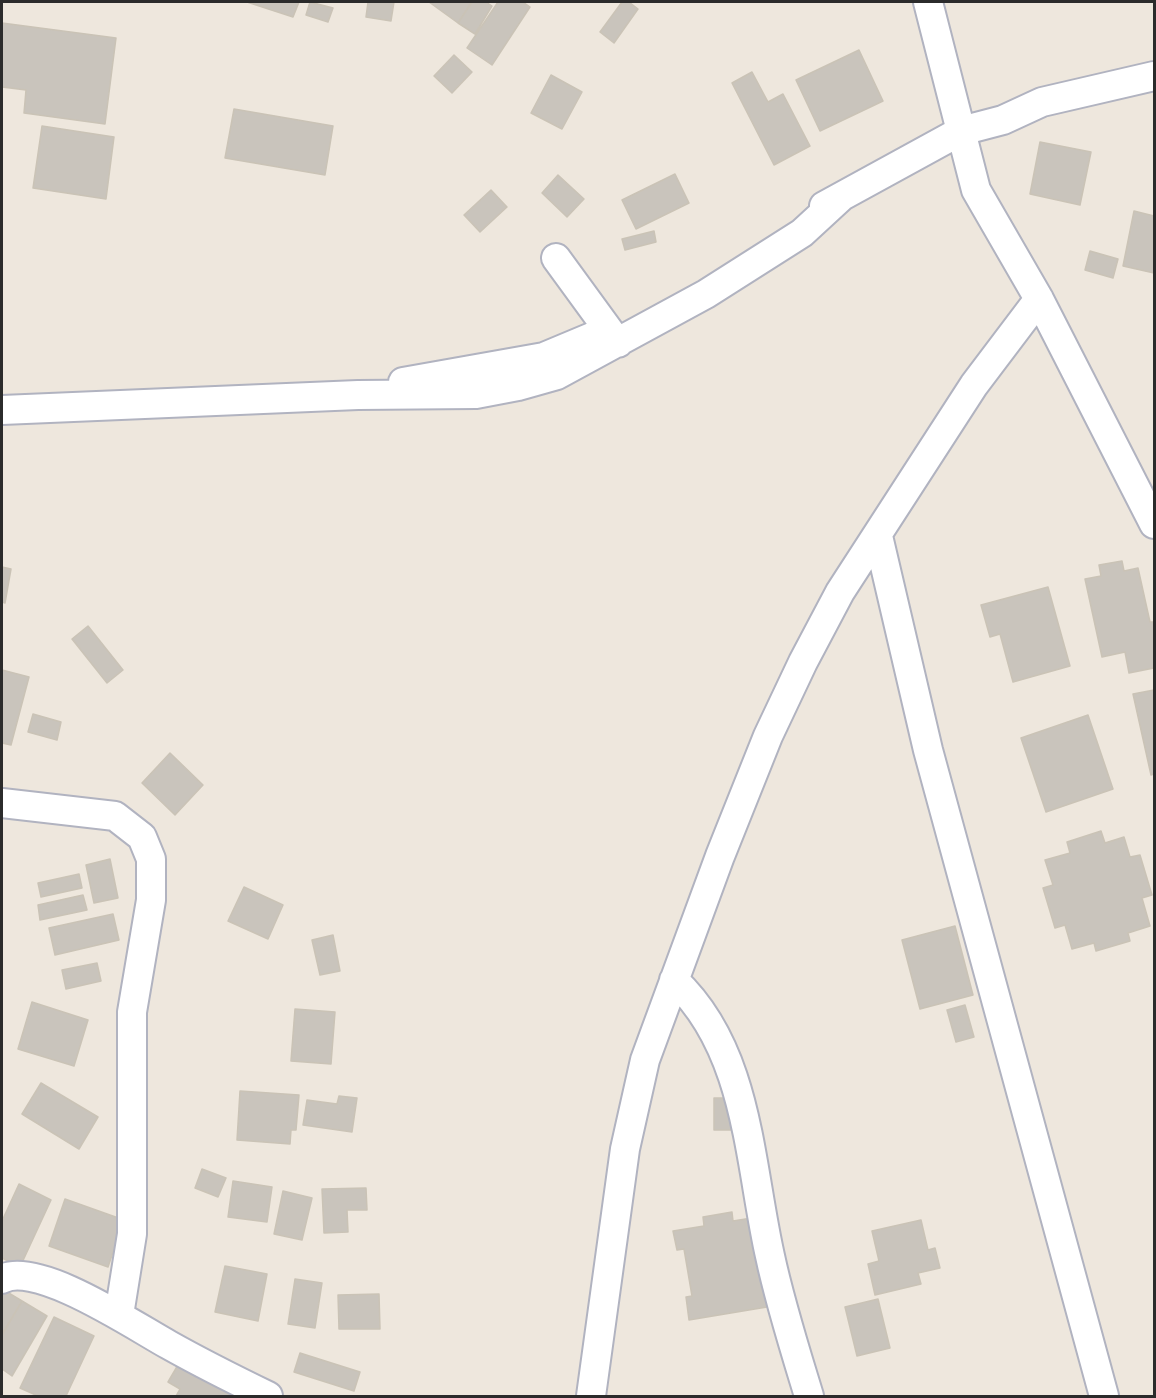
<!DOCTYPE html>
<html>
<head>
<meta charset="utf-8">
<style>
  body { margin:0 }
  #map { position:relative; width:1156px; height:1398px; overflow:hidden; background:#eee7dd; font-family:"Varela Round",sans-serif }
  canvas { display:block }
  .frame { position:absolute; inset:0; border:3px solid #2b2b2b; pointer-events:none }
</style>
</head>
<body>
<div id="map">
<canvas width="1156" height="1398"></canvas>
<div class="frame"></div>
</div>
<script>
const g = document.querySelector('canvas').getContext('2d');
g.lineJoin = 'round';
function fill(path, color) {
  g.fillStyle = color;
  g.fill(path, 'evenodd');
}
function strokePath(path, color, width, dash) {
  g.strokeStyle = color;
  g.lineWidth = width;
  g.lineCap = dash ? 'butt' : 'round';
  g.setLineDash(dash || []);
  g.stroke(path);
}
const building = new Path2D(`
  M247,2H299L293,17Z
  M310,2L333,8L328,22L306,15Z
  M368,2H394L391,21L366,17Z
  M429,2H469L471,3L458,23Z
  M472,2H486L492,6L475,34L458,23Z
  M498,2H523L530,7L492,65L467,48Z
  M622,2H629L638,9L614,43L600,32Z
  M2,23L116,38L105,124L24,113L26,90L2,87Z
  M859,50L883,101L820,131L796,80Z
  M454,55L472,72L452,93L434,76Z
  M752,72L768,102L783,94L810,146L774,165L732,83Z
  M551,75L582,92L562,129L531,113Z
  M234,109L333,126L325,175L225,158Z
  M42,126L114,137L106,199L33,188Z
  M1040,142L1091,152L1080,205L1030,194Z
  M675,174L689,203L636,229L622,200Z
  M558,175L584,199L567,217L542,193Z
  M491,190L507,207L480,232L464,215Z
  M1134,211L1154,216V273L1123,266Z
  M654,231L656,242L625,250L622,239Z
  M1090,251L1118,259L1113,278L1085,270Z
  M1122,561L1124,571L1138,568L1150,622H1154V668L1129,673L1125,652L1102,657L1085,579L1101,576L1099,565Z
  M2,567L11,569L5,603L2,602Z
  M1048,587L1070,666L1013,682L1000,634L990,637L981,605Z
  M88,626L123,670L107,683L72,639Z
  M2,670L29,677L11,745L2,743Z
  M1154,690V774L1151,775L1133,694Z
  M33,714L61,722L57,740L28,732Z
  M1088,715L1113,789L1046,812L1021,738Z
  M170,753L203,785L175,815L142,783Z
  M1101,831L1105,843L1124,837L1130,857L1140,855L1152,895L1142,898L1150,926L1128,933L1130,941L1096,951L1094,943L1072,949L1065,925L1055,928L1043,888L1053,885L1045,860L1070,853L1067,842Z
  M110,859L118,898L94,903L86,865Z
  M79,874L82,888L41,897L38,883Z
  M244,887L283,905L268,939L228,921Z
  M83,895L87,910L40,920L38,905Z
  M113,914L119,940L55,955L49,928Z
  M955,926L973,995L920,1009L902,940Z
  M333,935L340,971L320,975L312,940Z
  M97,963L101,981L66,989L62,970Z
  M32,1002L88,1020L74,1066L18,1049Z
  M965,1005L974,1037L956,1042L947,1010Z
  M295,1009L335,1012L331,1064L291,1061Z
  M41,1083L98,1117L79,1149L22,1114Z
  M240,1091L299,1095L296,1130H291L290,1144L237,1140Z
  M339,1096L357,1098L352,1132L303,1125L307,1100L337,1104Z
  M714,1098H736L737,1130H714Z
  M202,1169L226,1178L218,1197L195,1188Z
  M233,1181L272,1187L267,1222L228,1217Z
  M19,1184L51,1200L20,1267L2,1258V1221Z
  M366,1188L367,1210H347L348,1232L324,1233L322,1189Z
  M283,1191L312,1198L302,1240L274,1234Z
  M65,1199L124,1220L108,1267L49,1246Z
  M732,1212L733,1221L758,1217L773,1306L689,1320L686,1297L692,1296L684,1249L677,1250L673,1231L704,1226L703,1217Z
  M921,1220L928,1250L935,1248L940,1268L918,1273L921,1284L875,1295L868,1264L879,1261L872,1231Z
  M225,1266L267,1274L258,1321L215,1312Z
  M295,1279L322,1283L315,1328L288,1324Z
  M2,1289L22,1301L4,1331L2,1330Z
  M379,1294L380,1329H339L338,1295Z
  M878,1299L890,1348L857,1356L845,1307Z
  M22,1301L47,1316L12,1376L2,1369V1335Z
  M54,1317L94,1336L66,1396H38L20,1388Z
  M300,1353L360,1372L354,1391L294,1372Z
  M182,1358L237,1396H176L180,1389L168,1382Z`);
const minor = new Path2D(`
  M928,2L976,190L1039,299L1154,524
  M824,206L961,131L1003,120L1042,102L1154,76
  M556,258L618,343
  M403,382L544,357L599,334
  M2,410L358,395L476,394L518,386L557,375L706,294L802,233L840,198
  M878,536L928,750L1104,1396
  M2,803L115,816L142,837L151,859V900L132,1012V1234L119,1315
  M674,980C749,1050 749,1163 770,1256C780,1303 795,1350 809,1396
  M2,1279C37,1260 136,1327 169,1345C201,1363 235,1380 268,1396
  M591,1396L625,1149L645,1060L720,856L768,736L803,662L840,592L974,385L1039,299`);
fill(building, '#c9c4bc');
strokePath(building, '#cac3b6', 1.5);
strokePath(minor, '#b1b3c0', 32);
strokePath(minor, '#fff', 28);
</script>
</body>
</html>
